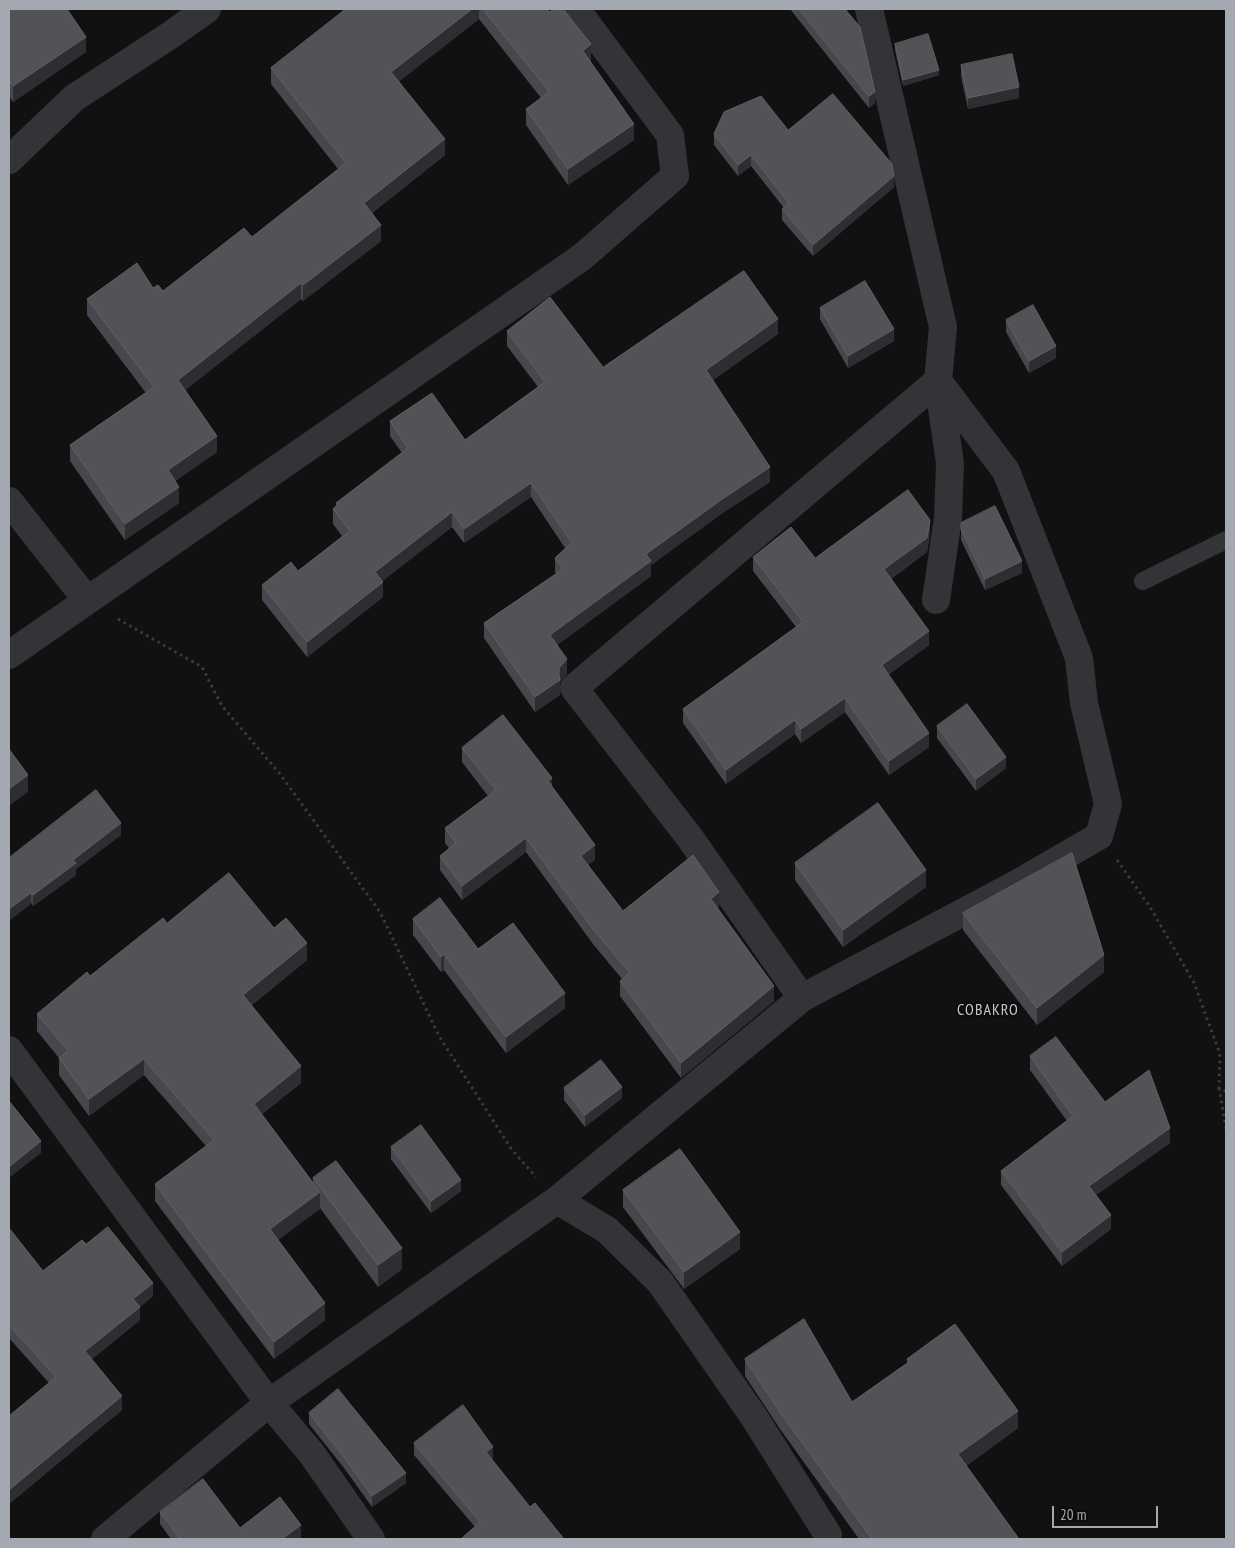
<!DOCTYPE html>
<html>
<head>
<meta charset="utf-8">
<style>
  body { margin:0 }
  #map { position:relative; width:1235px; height:1548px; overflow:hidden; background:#111112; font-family:"PT Sans Narrow",sans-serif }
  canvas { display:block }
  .frame { position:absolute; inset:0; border:10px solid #a4a9b1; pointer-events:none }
  .scale { position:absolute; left:1052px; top:1506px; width:106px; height:22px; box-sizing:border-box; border:2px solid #a4a9b1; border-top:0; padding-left:6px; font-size:15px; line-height:18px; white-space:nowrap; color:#a4a9b1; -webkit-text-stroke:4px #0c0c0d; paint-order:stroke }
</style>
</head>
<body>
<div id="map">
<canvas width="1235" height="1548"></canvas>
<div class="frame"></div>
<div class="scale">20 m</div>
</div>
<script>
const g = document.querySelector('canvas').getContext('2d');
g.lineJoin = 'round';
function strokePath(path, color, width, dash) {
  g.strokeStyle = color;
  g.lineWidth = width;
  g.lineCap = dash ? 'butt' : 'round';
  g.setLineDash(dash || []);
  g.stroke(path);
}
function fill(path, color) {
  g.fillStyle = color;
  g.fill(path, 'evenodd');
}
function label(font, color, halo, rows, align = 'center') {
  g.font = font + ' "PT Sans Narrow",sans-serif';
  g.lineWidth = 4.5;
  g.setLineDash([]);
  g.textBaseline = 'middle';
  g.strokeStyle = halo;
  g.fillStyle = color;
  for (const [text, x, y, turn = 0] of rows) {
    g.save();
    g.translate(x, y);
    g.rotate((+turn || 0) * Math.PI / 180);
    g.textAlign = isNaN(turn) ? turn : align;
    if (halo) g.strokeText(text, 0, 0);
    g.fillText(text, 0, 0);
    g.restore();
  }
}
const path = new Path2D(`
  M118,619L202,667L222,706L280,774L380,912L439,1036L512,1150L536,1177
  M1117,860L1150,907L1194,983L1220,1054L1219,1088L1226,1091
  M1219,1088L1226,1129`);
const lane = new Path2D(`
  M1143,581L1226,540`);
const street = new Path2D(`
  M869,9L943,327L938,381L950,463L948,518L936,600
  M9,160L74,98L172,34L207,9
  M9,501L87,600
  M9,655L582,257L675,176L670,135L576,9
  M802,998L690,838L574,688L938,381
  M9,1050L269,1403L312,1454L371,1539
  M557,1200L607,1230L660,1282L754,1417L828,1535
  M105,1539L269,1403L557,1200L802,998L1018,883L1099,836L1108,804L1084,703L1079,658L1006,471L938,381`);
const wall = new Path2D(`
  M9,9L86,52L13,102L9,96Z
  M346,9H547L591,60L590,61L634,140L568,185L526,125V109L541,98L479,19L399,81L445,155L372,213L381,241L303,301L301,299L185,390L217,452L175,481L179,503L125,540L70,461V445L146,393L87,315V299L153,288L163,291L252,237L338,169L271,84V68Z
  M790,9H845L875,103L869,108Z
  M895,44L939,75L903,86L895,50Z
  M961,65L1019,98L968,109L961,76Z
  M788,130L894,187L813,256L782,220V209L784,208L751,166L738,176L714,145V134Z
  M820,308L894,341L848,368L820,319Z
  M1006,320L1056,358L1029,373L1006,332Z
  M507,331L603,367L778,334L713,380L770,482L721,514L651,565V576L557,645L567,674L560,682V695L535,712L484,638V623L556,574L555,572V558L565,548L531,497L464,543L452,527L382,581L383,597L307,657L262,600V585L298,571L342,536L333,524V509L336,507V503L402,453L390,436V421L465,440L538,387L507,346Z
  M961,529L1022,573L985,590L961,540Z
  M930,534L927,552L891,579L929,645L888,675L929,747L889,775L845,712L801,743L795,734L726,784L683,723V709L796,627L753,571V557L815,558Z
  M937,726L1006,768L976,791L937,738Z
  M462,748L552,786L595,860L588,865L623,911L719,907L717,908L774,1001L681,1078L620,996V981L622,979L593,944L526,852L462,900L440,870V856L449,848L445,843V828L488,796L462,762Z
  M121,835L76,869V875L33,906L9,858Z
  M795,863L926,887L843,947L795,880Z
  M963,913L1104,972L1037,1025L963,930Z
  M413,919L478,949L565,1008L506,1053L444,970L441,972L413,935Z
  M167,923L274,928L307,960L252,1005L301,1083L262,1114L313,1183V1178L402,1269L378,1287L320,1208L278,1240L325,1320L274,1359L155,1201V1184L206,1146L144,1075L89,1116L59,1075V1058L37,1031V1014Z
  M1030,1056L1170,1143L1096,1195L1111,1229L1062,1266L1001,1185V1171L1067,1121L1030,1070Z
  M564,1088L622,1098L585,1127L564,1100Z
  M391,1147L461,1191L431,1213L391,1159Z
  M623,1190L740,1249L684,1289L623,1207Z
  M9,1228L43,1271L86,1244L153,1296L140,1307V1320L92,1359L122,1410L9,1504V1416L49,1383L9,1338Z
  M745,1359L852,1402L907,1363V1359L1018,1428L966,1466L1019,1539H859L780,1429L745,1376Z
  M309,1413L406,1483L372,1507L344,1468L309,1424Z
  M414,1443L493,1459L492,1460L530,1507L475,1527L414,1455Z
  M160,1512L240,1528L301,1537L298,1539H171L160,1524Z`);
const shadedWall = new Path2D(`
  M472,9H479V19L391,88V72Z
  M86,37V52L13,102V86Z
  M591,44V60L583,67V51Z
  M939,70V75L903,86V80Z
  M1019,87V98L968,109V98Z
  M875,92V103L869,108V96Z
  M634,124V140L568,185V169Z
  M445,139V155L364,219V203Z
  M751,155V166L738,176V165Z
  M894,176V187L813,256V245Z
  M381,225V241L303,301V285Z
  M301,283V299L178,396V380Z
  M778,319V334L706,385V370Z
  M894,329V341L848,368V356Z
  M1056,346V358L1029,373V361Z
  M217,436V452L168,486V470Z
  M770,467V482L721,514L651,565V576L550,650V635L646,554L721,500Z
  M531,483V497L464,543V529Z
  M179,487V503L125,540V524Z
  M452,512V527L375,587V572Z
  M930,520V534L927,552L884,584V569Z
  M1022,561V573L985,590V579Z
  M383,582V597L307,657V642Z
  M929,631V645L882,679V665Z
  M567,659V674L560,682V695L535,712V697Z
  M845,698V712L801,743V729Z
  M795,720V734L726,784V770Z
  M929,733V747L889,775V761Z
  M1006,757V768L976,791V779Z
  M28,775V792L9,806V789Z
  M552,778V793L548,781Z
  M121,823V835L76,869V875L33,906V895L73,860Z
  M526,838V852L462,900V886Z
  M595,845V860L581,870V856Z
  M926,870V887L843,947V930Z
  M719,892V907L711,914V899Z
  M31,893V904L9,921V909Z
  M307,943V960L243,1012V995Z
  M444,954V970L441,972V957Z
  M1104,955V972L1037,1025V1008Z
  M774,986V1001L681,1078V1063Z
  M565,993V1008L506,1053V1037Z
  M144,1059V1075L89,1116V1099Z
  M301,1066V1083L254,1120V1104Z
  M622,1087V1098L585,1127V1115Z
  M1170,1128V1143L1089,1200V1186Z
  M41,1141V1153L9,1178V1167Z
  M461,1180V1191L431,1213V1201Z
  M320,1192V1209L270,1246V1229Z
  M1111,1215V1229L1062,1266V1252Z
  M740,1232V1249L684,1289V1272Z
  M402,1248V1269L378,1287V1265Z
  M153,1283V1296L140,1307V1320L85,1365V1351L133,1299Z
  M325,1303V1320L274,1359V1342Z
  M122,1396V1410L9,1504V1490Z
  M1018,1411V1428L958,1472V1454Z
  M493,1447V1459L486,1464V1452Z
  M406,1473V1483L372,1507V1496Z
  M301,1525V1537L298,1539H282Z`);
const building = new Path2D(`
  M9,9H67L86,37L13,86L9,81Z
  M346,9H472L391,72L445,139L364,203L381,225L303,285L301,283L178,380L217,436L168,470L179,487L125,524L70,445L154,387L87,299L137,263L153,288L158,285L163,291L244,228L252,237L346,163L271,68Z
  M483,9H547L549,12L554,9H563L591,44L583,51L634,124L568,169L526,109L549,92Z
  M799,9H845L860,27L875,92L869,96Z
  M928,34L939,70L903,80L895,44Z
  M1012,54L1019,87L968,98L961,65Z
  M833,94L892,164L894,176L813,245L782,209L789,203L751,155L738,165L714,134L724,112L761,96L788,130Z
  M744,271L778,319L706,370L770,467L721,500L646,554L651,561L550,635L567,659L559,668V675L560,680L535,697L484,623L563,569L555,558L572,543L531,483L464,529L452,512L375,572L383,582L307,642L262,585L291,562L298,571L350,531L333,509L337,505L336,503L408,448L390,421L432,393L465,440L545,382L507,331L550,297L603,367Z
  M865,281L894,329L848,356L820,308Z
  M1033,305L1056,346L1029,361L1006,320Z
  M908,490L930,520L927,538L884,569L929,631L882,665L929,733L889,761L845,698L801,729L795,720L726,770L683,709L803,622L753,557L791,527L815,558Z
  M995,506L1022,561L985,579L961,529V523Z
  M967,704L1006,757L976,779L937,726Z
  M503,715L552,778L548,781L595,845L581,856L623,911L693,855L719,892L711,899L774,986L681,1063L620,981L630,973L593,929L526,838L462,886L440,856L456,843L445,828L496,790L462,748Z
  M9,749L28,775L9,789Z
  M96,790L121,823L73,860L76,863L33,895L31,893L9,909V858Z
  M878,803L926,870L843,930L795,863Z
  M1072,853L1104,955L1037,1008L963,913Z
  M229,873L274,928L286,918L307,943L243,995L301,1066L254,1104L320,1192L270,1229L325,1303L274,1342L155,1184L214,1140L144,1059L89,1099L59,1058L68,1051L37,1014L87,972L90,976L163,918L167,923Z
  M440,898L478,949L513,923L565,993L506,1037L444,954L441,957L413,919Z
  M1056,1037L1105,1102L1149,1070L1170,1128L1089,1186L1111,1215L1062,1252L1001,1171L1073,1116L1030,1056Z
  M601,1060L622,1087L585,1115L564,1088Z
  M9,1101L41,1141L9,1167Z
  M421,1125L461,1180L431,1201L391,1147Z
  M680,1149L740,1232L684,1272L623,1190Z
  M336,1161L402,1248L378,1265L313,1178Z
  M108,1227L153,1283L133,1299L140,1307L85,1351L122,1396L9,1490V1416L56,1377L9,1325V1228L43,1271L82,1240L86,1244Z
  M804,1319L852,1402L909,1362L907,1359L955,1324L1018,1411L958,1454L1019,1539H872L780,1412L745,1359Z
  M338,1389L406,1473L372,1496L344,1457L309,1413Z
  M463,1405L493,1447L486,1452L530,1507L535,1503L564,1539H461L480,1522L414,1443Z
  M203,1479L240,1528L280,1497L301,1525L282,1539H180L160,1512Z`);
const neighbourhoodNames = [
  ["COBAKRO",988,1010]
];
strokePath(path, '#393b3e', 3, [2.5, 4]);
strokePath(lane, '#333437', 18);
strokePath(street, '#333437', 28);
fill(wall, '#47484d');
fill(shadedWall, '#2d2e31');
fill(building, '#515357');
strokePath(building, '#5e6065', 1);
g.letterSpacing = '1px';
label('16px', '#c5c8ce', '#0c0c0d', neighbourhoodNames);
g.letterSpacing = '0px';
</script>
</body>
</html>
